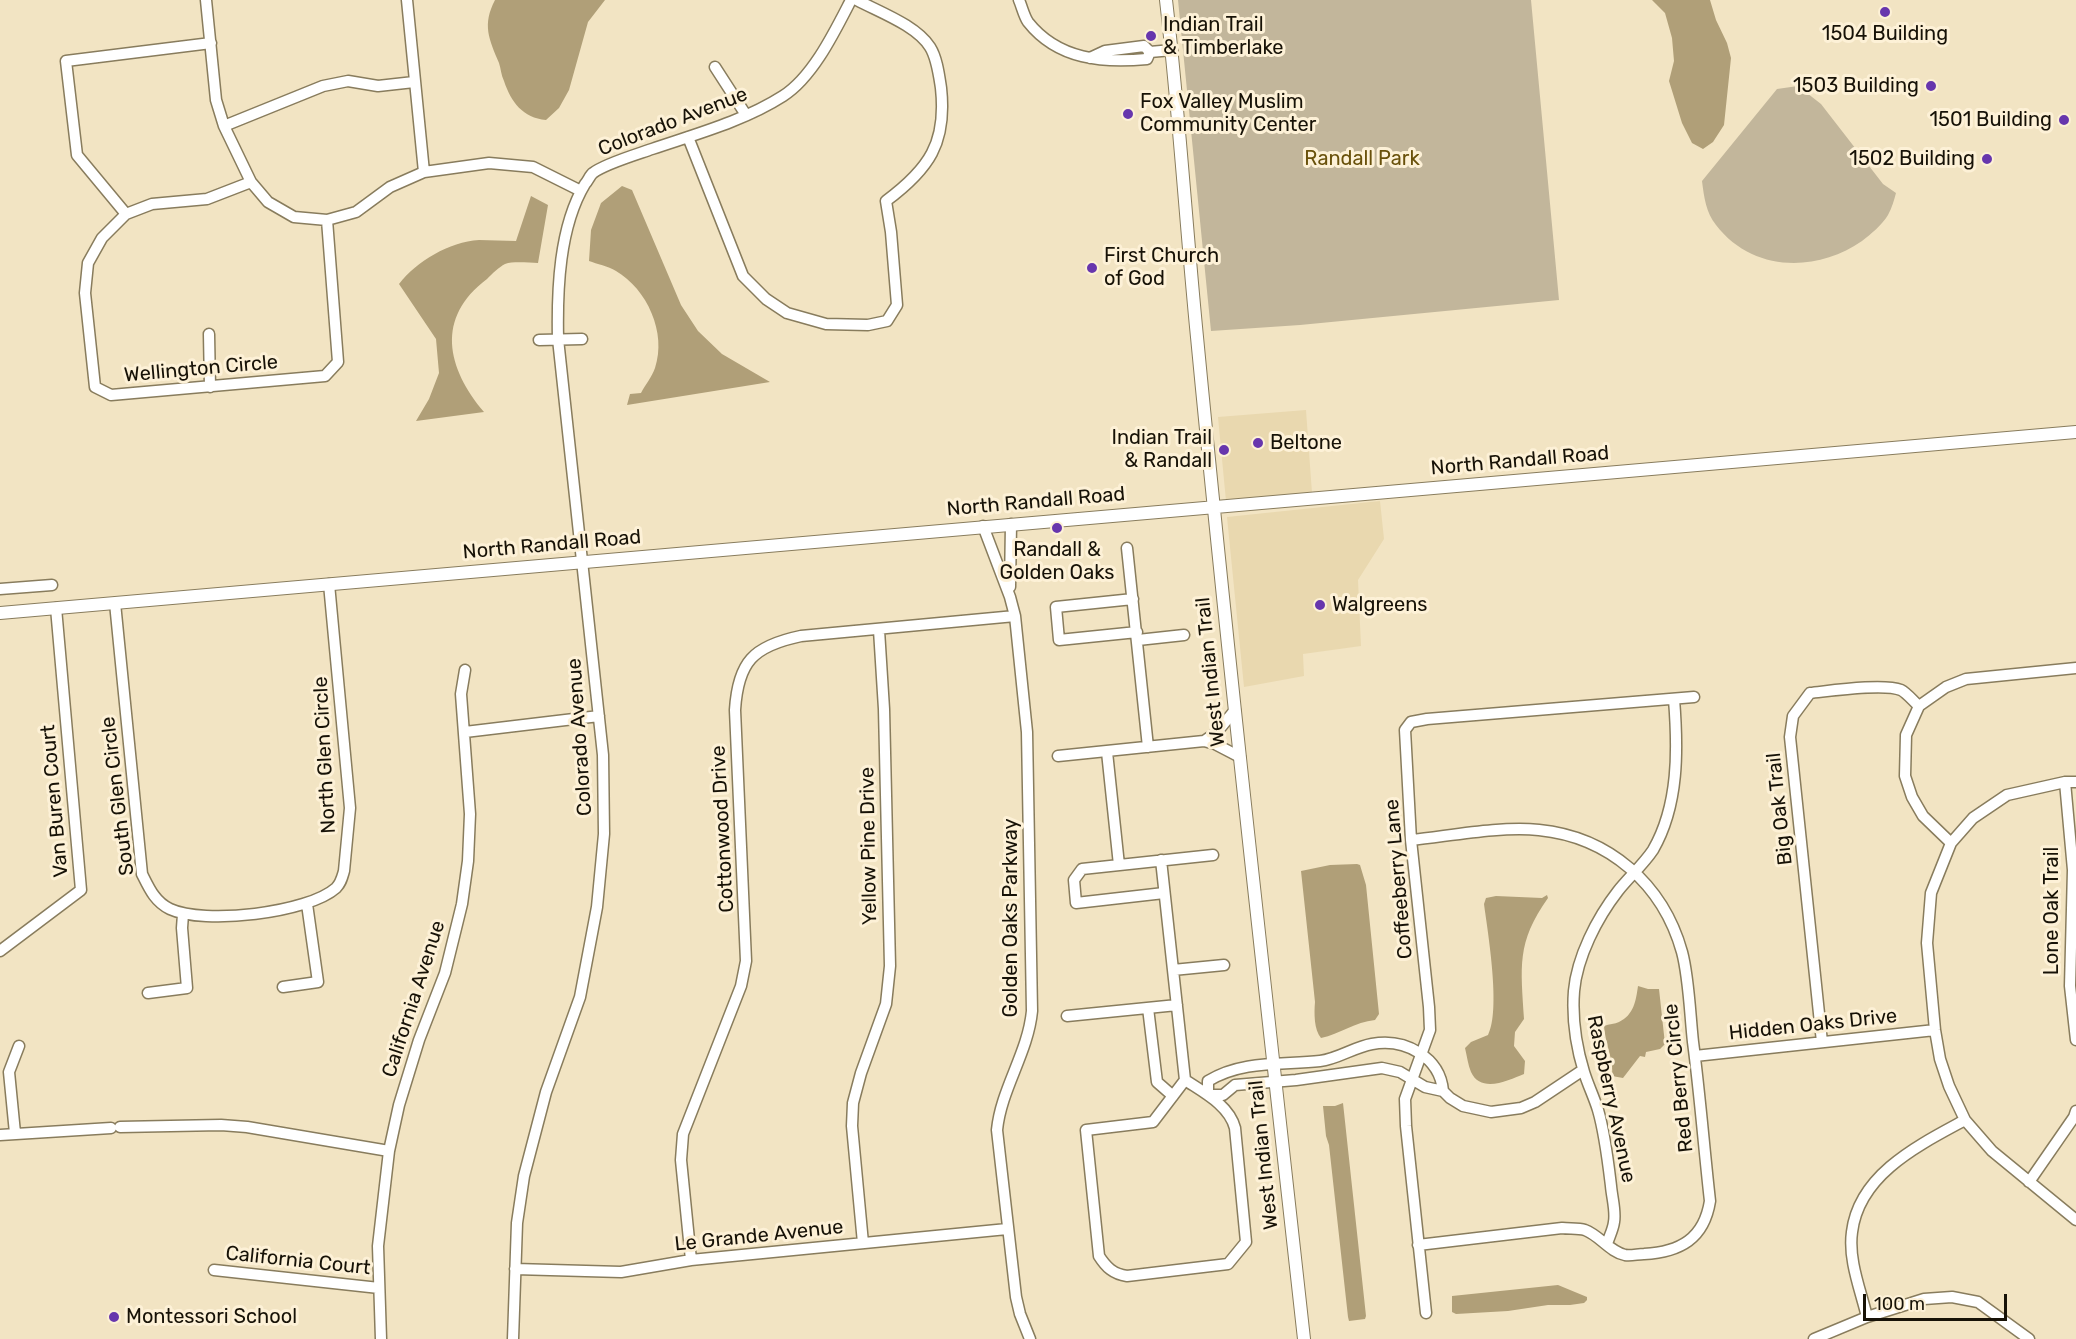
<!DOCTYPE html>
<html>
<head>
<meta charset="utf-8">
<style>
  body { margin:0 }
  #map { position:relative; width:2076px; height:1339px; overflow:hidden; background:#f2e4c3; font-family:Rubik,sans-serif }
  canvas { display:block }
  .scale { position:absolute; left:1863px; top:1294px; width:144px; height:27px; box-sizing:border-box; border:3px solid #171207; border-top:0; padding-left:8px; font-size:18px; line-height:21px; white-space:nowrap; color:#171207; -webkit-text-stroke:4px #fdf1d7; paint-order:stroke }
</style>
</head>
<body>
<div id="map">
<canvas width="2076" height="1339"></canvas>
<div class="scale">100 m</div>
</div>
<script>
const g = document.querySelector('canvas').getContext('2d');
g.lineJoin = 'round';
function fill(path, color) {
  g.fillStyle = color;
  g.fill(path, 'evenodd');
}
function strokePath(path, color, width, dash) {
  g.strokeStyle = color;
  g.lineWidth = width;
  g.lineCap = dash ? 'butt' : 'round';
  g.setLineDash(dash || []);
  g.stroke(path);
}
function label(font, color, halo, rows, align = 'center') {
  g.font = font + ' Rubik,sans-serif';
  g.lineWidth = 6;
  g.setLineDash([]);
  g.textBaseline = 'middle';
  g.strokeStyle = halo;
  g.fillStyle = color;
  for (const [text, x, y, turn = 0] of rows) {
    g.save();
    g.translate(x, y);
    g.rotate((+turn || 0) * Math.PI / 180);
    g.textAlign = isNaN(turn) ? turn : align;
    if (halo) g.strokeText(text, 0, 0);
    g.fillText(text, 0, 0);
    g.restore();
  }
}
const built = new Path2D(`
  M1306,410L1312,493L1226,501L1218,417Z
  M1380,501L1384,539L1358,580L1361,646L1303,654L1304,676L1244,687L1227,517Z`);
const green = new Path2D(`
  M1178,0H1531L1559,300L1300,325L1211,331Z
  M1798,86L1821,104L1883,184L1896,193C1894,200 1892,208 1888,215C1882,225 1871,234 1862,241C1816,273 1752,272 1716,225C1706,213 1704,197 1702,181L1777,89Z`);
const water = new Path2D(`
  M495,0H605L588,22L569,90L559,108L546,120C523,118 511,102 504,81C501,75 501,69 499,63C489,39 482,25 495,0Z
  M1652,0H1710L1716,20L1727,43L1731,58L1724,125L1713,142L1703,149L1692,143L1682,123L1669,81L1674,61L1672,38L1665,13Z
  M622,186L632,190L681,305L698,331L722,354L770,382L627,405L630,394L641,393C645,385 652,377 655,368C667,333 647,289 616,271C608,266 597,264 589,261L591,230L601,203Z
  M531,196L548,205L538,263C529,263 514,261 505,264C499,267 492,274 487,279C435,318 447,368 484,412L416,421L429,399L439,373L436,339L399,284C417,261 449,242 479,240C491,240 504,241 516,241Z
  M1357,864L1360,865L1366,885L1379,1014L1375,1020C1355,1022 1340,1034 1321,1038C1314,1030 1314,1013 1315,1002L1301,871L1330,865Z
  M1547,895L1548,898C1516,943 1521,967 1524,1019L1515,1032L1514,1046L1525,1061L1524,1074C1509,1080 1481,1094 1471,1072C1468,1065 1467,1056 1465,1048L1471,1042L1488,1035C1501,1010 1488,934 1484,904L1486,898L1496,896L1542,898Z
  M1638,986L1648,989H1659L1665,1044L1660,1049L1646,1052L1645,1057L1640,1056L1623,1078L1612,1076C1614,1060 1605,1043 1604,1026C1609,1024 1615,1024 1619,1022C1634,1015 1636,1000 1638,986Z
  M1343,1103L1366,1316L1365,1319L1349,1321L1348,1317L1329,1145L1326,1136L1323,1106H1335Z
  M1558,1285L1587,1297V1300L1584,1303L1570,1305H1548L1508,1311L1456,1314L1452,1312V1296Z`);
const minor = new Path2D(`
  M206,0L216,100L224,126L251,182L268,202L294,217L327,220L356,212L390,187L424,172L489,163L533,167L581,191
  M407,0L424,172
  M1019,0C1022,7 1024,16 1028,22C1058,60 1103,63 1147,59L1150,52L1172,50
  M1090,58L1105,51L1144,46L1150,52
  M715,67L746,115
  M224,126L323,86L348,81L378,86L414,82
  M688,137L743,276L766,299L787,313L826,324L868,325L887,321L897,305L891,232L886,201C929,169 947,143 941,88C939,75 937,58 930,47C916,25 879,12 857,0
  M251,182L207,199L152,204L126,214L102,238L88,263L85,293L95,387L111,395L325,376L338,362L327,220
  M126,214L77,155L66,61L211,43
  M209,334L210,387
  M539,340L582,339
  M983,526L1010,597L1015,616L1027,732L1032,1011C1028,1053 1001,1089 997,1130L1016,1297L1020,1314L1030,1339
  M1127,548L1148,747
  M1010,587L1011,524
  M0,589L52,585
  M1133,599L1056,607L1059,640L1137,632
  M115,603L142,874C149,888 155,902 170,909C204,925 308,913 336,888C341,883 342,878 344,871L350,808L329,584
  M1138,640L1184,635
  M465,732L599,716
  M1204,741L1217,732L1235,710
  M1107,752L1119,865
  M1058,756L1204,741L1215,744L1240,757
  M2065,782L2073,870L2070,986L2076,1040
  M2076,782H2065L2007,795L1973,818L1951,843L1931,893L1927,943L1935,1030L1940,1059L1949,1086L1965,1120L1992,1151L2076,1220
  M1411,840C1450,836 1500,826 1539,830C1609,837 1663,884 1682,952C1689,978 1690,1015 1693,1042C1700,1095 1704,1148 1710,1201C1704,1239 1680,1252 1644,1254C1638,1254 1631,1256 1625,1255C1610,1252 1599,1235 1585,1230C1578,1228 1569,1229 1562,1228L1418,1245
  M1951,843L1923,816L1912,797L1905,776L1906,735L1919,706L1946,687L1966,679L2076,668
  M1161,860L1185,1080
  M1164,893L1076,903L1074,880L1082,869L1213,855
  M0,951L81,890L56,608
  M1173,970L1224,965
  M283,987L318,982L307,904
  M148,993L187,988L182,928L183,914
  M1148,1008L1157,1082L1173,1096
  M1067,1016L1177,1005
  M1822,1042L1790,737L1793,716L1810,693C1830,691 1883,683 1901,690C1907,693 1914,702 1919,706
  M1695,1056L1935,1030
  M1185,1080C1203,1092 1229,1105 1235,1128L1246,1242L1228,1264L1127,1276C1113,1274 1106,1267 1099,1256L1086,1130L1153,1122Z
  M1208,1095H1223L1235,1085L1296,1080L1382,1068L1400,1072L1425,1087L1443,1091L1450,1098L1463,1106L1491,1112L1521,1108L1535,1102L1583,1070
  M1208,1095V1081C1242,1060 1282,1065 1320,1061C1338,1059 1354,1047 1372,1044C1405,1038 1440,1057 1443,1091
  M120,1127L221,1125L247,1127L389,1151
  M15,1133L9,1072L19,1046
  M0,1135L111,1128
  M2029,1182L2074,1117L2076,1111
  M863,1243L852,1126L853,1103L861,1073L886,1004L890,966L884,709L879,630
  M1607,1244C1609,1237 1613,1230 1614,1222C1616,1211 1612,1198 1611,1186C1608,1161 1605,1134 1598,1110C1594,1097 1588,1085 1584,1072C1576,1046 1572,1017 1574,991C1577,957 1597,918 1618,891C1629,877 1643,865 1653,850C1679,805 1678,749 1674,699
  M691,1260L681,1160L683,1134L741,986L746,961L735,710C738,662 753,646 801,636L1015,616
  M515,1269L621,1272L691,1260L1007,1229
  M214,1270L379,1288
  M1426,1313L1406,1126L1405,1099L1430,1030L1429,1007L1411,840L1405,730L1411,722L1427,719L1694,697
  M1867,1317C1861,1291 1848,1260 1852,1232C1859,1174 1919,1145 1965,1120
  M381,1339L378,1246L389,1151L399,1105L419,1040L445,973L462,904L468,861L470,814L461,694L465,670
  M513,1339L517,1223L524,1176L546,1092L580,997L597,907L604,834L603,755L558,339C557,290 559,227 585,184C588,181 590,175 593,173C604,164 638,154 652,149C696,134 744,121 783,96C813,77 835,31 851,0
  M1814,1339L1867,1317L1924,1299L1952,1297L1978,1302L2029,1339`);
const major = new Path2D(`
  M1166,0C1179,112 1186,225 1197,337C1229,671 1267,1005 1304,1339
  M0,613L2076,432`);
const markers = [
  [1885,12,6,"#6736ad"],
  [1151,36,6,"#6736ad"],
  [1931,86,6,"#6736ad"],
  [1128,114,6,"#6736ad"],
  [2064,120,6,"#6736ad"],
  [1987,159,6,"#6736ad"],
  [1092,268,6,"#6736ad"],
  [1258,443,6,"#6736ad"],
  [1224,450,6,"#6736ad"],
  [1057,528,6,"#6736ad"],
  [1320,605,6,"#6736ad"],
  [114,1317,6,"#6736ad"]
];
const poiNames = [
  ["Indian Trail",1163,25],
  ["& Timberlake",1163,48],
  ["1504 Building",1885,34,"center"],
  ["1503 Building",1919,86,"right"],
  ["Fox Valley Muslim",1140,102],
  ["Community Center",1140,125],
  ["1501 Building",2052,120,"right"],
  ["1502 Building",1975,159,"right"],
  ["First Church",1104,256],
  ["of God",1104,279],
  ["Indian Trail",1212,438,"right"],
  ["& Randall",1212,461,"right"],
  ["Beltone",1270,443],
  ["Randall &",1057,550,"center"],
  ["Golden Oaks",1057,573,"center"],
  ["Walgreens",1332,605],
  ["Montessori School",126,1317]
];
const streetNames = [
  ["Colorado Avenue",673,122,-21],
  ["Wellington Circle",201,369,-5],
  ["North Randall Road",1520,461,-5],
  ["North Randall Road",1036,502,-5],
  ["North Randall Road",552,545,-5],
  ["West Indian Trail",1211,672,-96],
  ["Colorado Avenue",580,737,-94],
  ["North Glen Circle",325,755,-93],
  ["South Glen Circle",118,796,-97],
  ["Van Buren Court",55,801,-95],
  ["Big Oak Trail",1780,809,-96],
  ["Cottonwood Drive",723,829,-93],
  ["Yellow Pine Drive",869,846,-91],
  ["Coffeeberry Lane",1399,879,-95],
  ["Lone Oak Trail",2052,911,-90],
  ["Golden Oaks Parkway",1011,918,-90],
  ["California Avenue",414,999,-72],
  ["Hidden Oaks Drive",1813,1025,-6],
  ["Red Berry Circle",1679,1078,-96],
  ["Raspberry Avenue",1611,1099,78],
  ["West Indian Trail",1264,1155,-96],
  ["Le Grande Avenue",759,1236,-6],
  ["California Court",298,1261,6]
];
const parkNames = [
  ["Randall Park",1362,159]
];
fill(built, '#e9d8af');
fill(green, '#c2b69b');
fill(water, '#b09f78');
strokePath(minor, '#887c5d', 13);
strokePath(major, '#887c5d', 14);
strokePath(minor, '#fff', 10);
strokePath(major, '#fff', 12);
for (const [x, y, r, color] of markers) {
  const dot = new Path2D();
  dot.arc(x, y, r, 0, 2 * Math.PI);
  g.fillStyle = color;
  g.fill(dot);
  strokePath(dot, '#fdf1d7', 2);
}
label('20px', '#171207', '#fdf1d7', poiNames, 'left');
label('20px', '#171207', '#fdf1d7', streetNames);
label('20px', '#69510b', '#fdf1d7', parkNames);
</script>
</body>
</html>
